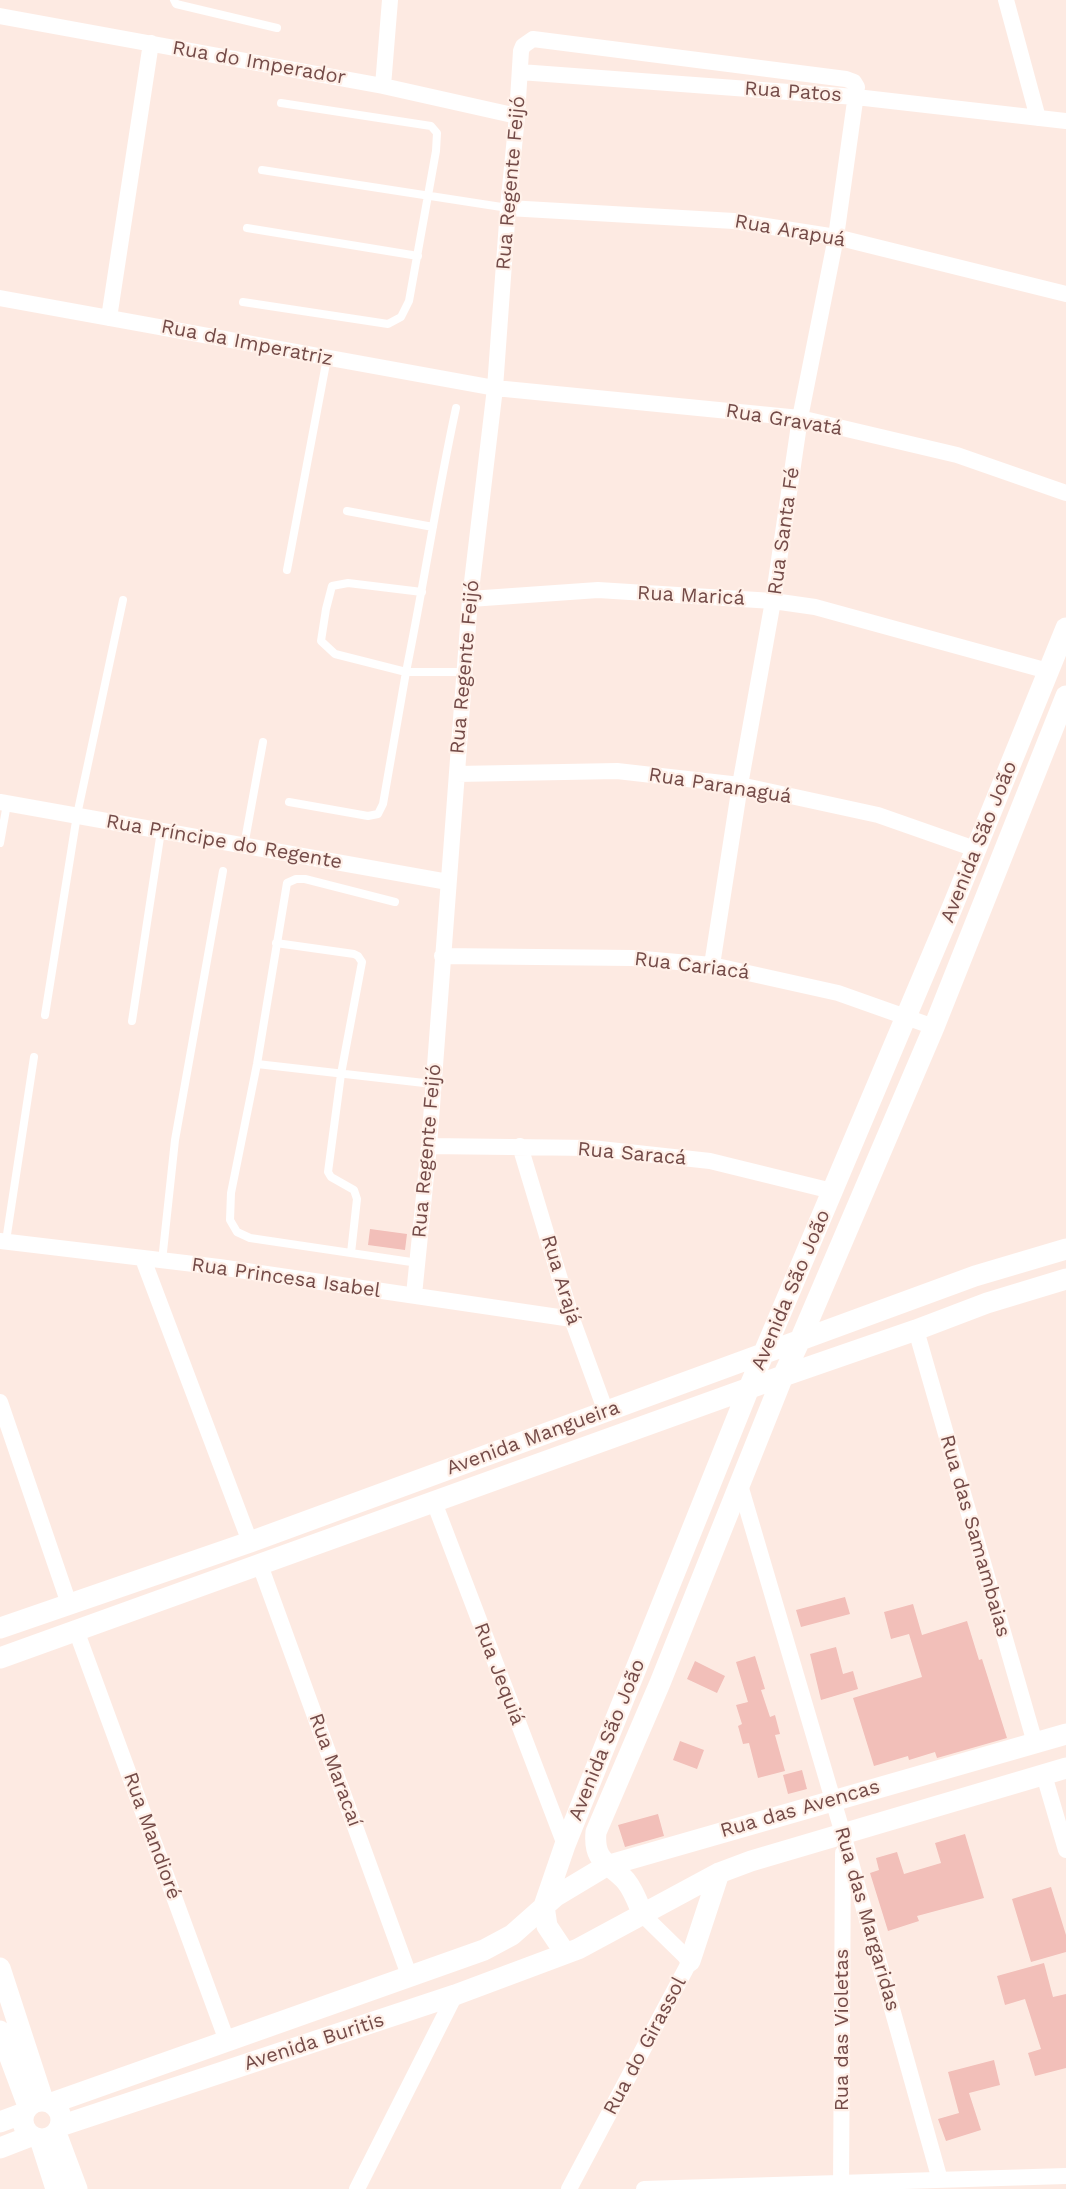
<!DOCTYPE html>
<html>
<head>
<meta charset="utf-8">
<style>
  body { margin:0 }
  canvas { display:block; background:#fdeae2 }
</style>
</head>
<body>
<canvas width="1066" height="2189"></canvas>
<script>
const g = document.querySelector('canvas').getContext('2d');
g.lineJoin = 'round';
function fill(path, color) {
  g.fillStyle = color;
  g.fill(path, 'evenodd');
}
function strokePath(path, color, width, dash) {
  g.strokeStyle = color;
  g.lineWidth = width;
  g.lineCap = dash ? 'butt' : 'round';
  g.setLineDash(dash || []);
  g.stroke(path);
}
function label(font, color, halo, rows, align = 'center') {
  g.font = font + ' "Work Sans",sans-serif';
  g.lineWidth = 4.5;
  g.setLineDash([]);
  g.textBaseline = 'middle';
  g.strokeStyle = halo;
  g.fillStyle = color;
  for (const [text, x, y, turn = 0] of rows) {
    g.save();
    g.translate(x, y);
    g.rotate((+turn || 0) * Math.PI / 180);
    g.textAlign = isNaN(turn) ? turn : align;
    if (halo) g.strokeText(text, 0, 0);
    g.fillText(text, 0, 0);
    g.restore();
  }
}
const building = new Path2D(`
  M370,1229L407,1234L405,1250L368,1245Z
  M845,1597L850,1614L801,1627L796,1610Z
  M913,1604L922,1635L967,1621L979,1660L982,1659L1007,1738L937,1758L935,1752L909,1760L908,1756L874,1766L853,1698L922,1677L909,1634L891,1639L884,1612Z
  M836,1647L843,1674L853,1671L858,1689L821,1700L810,1654Z
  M755,1656L765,1689L761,1690L770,1717L775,1715L780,1734L775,1735L785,1771L758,1778L749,1743L743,1744L738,1726L742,1724L736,1705L748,1702L736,1662Z
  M695,1661L725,1676L717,1693L687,1679Z
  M680,1741L704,1750L697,1769L673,1760Z
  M802,1770L807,1789L788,1794L783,1775Z
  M658,1814L664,1836L625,1847L618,1825Z
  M965,1834L984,1898L917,1916L919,1921L888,1931L870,1873L879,1870L876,1858L897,1852L904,1874L941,1863L935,1843Z
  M1051,1887L1066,1935V1952L1031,1962L1012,1899Z
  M1044,1963L1053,1997L1066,1994V2068L1035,2076L1028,2053L1041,2049L1025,1999L1005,2005L997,1976Z
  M994,2060L1000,2085L969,2093L981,2130L946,2141L938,2119L959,2113L948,2072Z`);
const service = new Path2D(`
  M174,0L176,4L277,28
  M262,170L508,208
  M247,228L418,256
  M243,302L388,324L401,317L409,301L436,151L437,133L431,126L281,103
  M347,511L433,527
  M287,570L327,358
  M422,592L348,583L332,586L326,609L321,641L335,654L406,672C424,584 437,495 456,408
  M289,802L368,816L378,814L383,804L406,672H464
  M0,843L7,804
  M244,846L263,742
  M395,902L305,879H296L287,883L257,1064L231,1193L230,1220L237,1232L250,1238L418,1263
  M276,943L354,954L358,956L362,962L341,1074L328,1172L331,1177L354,1190L357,1199L351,1253
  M45,1015L77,815L123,600
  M132,1021L161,831
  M257,1064L433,1084
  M6,1241L34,1057
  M162,1261L175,1140L223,871`);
const minor = new Path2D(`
  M1006,0L1038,118
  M0,16L383,86L517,116
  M520,72L856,97L1066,121
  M383,86L390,0
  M508,208L734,221L836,237L1066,294
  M0,298L495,388L800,418L957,455L1066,493
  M109,318L151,43
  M470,599L598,590L773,601L815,607L1048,671
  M457,774L617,771L740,785L878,815L975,849
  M0,802L448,882
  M442,956L632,958L712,965L838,993L934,1027
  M429,1146L591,1148L710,1161L832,1191
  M520,1146L572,1319L606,1412
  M0,1241L219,1267L572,1319
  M143,1259L250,1542
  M414,1295L429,1146L470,599L495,388L508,208L517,116L521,51L523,46L533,39L846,79L854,82L857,87L836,237L800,418L773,601L740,785L712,965
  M916,1330L1035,1743
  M0,1402L69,1604
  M740,1485L843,1834L940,2180
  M434,1502L565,1845
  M260,1565L409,1975
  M76,1630L227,2041
  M1044,1775L1066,1850
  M357,2189L455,1995
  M569,2189L690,1961L643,1915
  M644,2189L1066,2176
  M841,2189L843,1853`);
const tertiary = new Path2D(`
  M0,1628L250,1542L975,1276L1066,1249
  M0,1658L783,1376L916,1330L987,1303L1066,1279
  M643,1915C638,1903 634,1891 626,1881C610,1863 593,1863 596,1832L660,1683L783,1376L801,1338L934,1027L1066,696
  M565,1953L547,1926L544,1906L565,1845L749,1388L952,908L1066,628
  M690,1961L719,1873
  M0,1968L43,2100
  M0,2031L28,2106
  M23 2120a19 19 0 1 1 38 0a19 19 0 1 1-38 0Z
  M52,2103L484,1950L512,1935L556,1896L606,1866L1066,1734
  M0,2122L24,2113
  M60,2126L455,1995L578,1949L719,1873L751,1861L1066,1768
  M56,2133L77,2189
  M40,2139L56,2189
  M0,2148L31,2136`);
const streetNames = [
  ["Rua do Imperador",259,63,10],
  ["Rua Patos",793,92,4],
  ["Rua Regente Feijó",511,183,-85],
  ["Rua Arapuá",790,231,10],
  ["Rua da Imperatriz",247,343,11],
  ["Rua Gravatá",784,420,9],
  ["Rua Santa Fé",784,531,-82],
  ["Rua Maricá",691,596,3],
  ["Rua Regente Feijó",465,667,-85],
  ["Rua Paranaguá",720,786,9],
  ["Rua Príncipe do Regente",224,842,10],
  ["Avenida São João",979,842,-68],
  ["Rua Cariacá",692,966,7],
  ["Rua Regente Feijó",427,1151,-85],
  ["Rua Saracá",632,1154,5],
  ["Rua Princesa Isabel",286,1278,8],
  ["Rua Arajá",561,1280,73],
  ["Avenida São João",791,1290,-67],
  ["Avenida Mangueira",533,1438,-20],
  ["Rua das Samambaias",975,1536,74],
  ["Rua Jequiá",499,1674,69],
  ["Avenida São João",607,1740,-68],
  ["Rua Maracaí",335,1770,70],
  ["Rua das Avencas",800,1809,-16],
  ["Rua Mandioré",152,1836,70],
  ["Rua das Margaridas",867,1919,74],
  ["Rua das Violetas",842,2030,-90],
  ["Avenida Buritis",314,2042,-18],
  ["Rua do Girassol",645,2046,-62]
];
fill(building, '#f2bfb9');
strokePath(service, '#fff', 8);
strokePath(minor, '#fff', 16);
strokePath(tertiary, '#fff', 21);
label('20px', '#744b48', '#fff0e8', streetNames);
</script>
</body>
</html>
